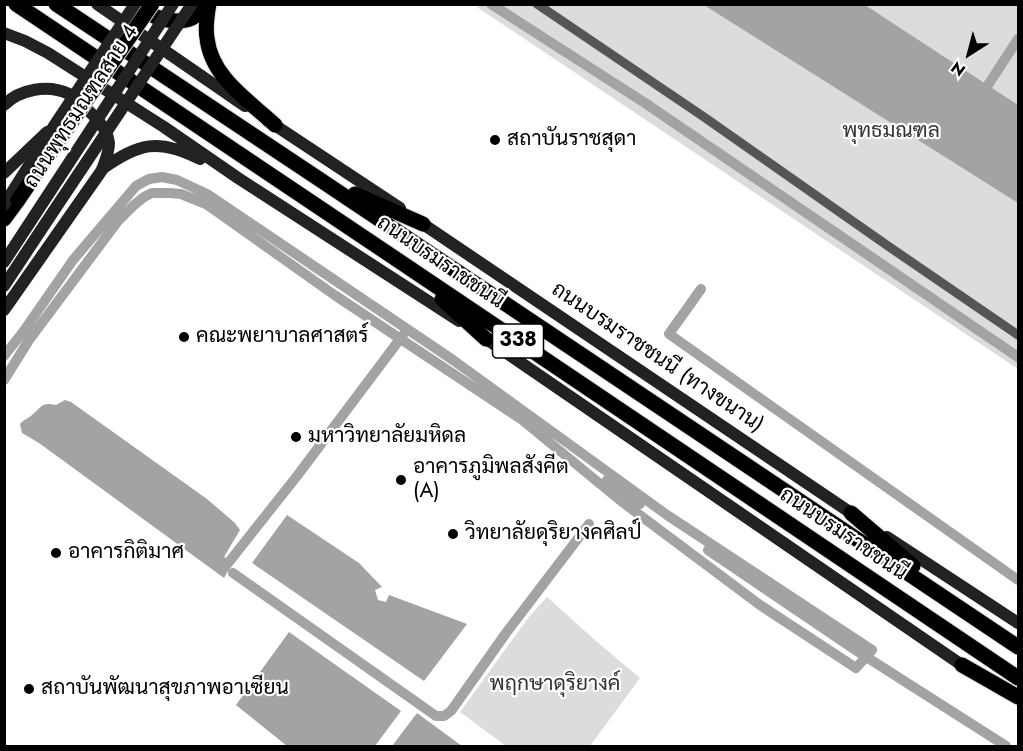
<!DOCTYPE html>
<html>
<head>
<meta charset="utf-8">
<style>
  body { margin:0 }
  #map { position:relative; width:1023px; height:751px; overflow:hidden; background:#fff; font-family:Jost,sans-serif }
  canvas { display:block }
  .frame { position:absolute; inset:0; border:6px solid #000; pointer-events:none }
  .north { position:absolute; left:939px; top:24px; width:60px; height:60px; -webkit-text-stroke:4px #fff; paint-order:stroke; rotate:216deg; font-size:16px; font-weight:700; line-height:24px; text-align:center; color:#000 }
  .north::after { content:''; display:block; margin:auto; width:21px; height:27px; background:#000; clip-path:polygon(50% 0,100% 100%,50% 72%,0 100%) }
</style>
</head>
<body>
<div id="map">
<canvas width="1023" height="751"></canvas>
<div class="frame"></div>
<div class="north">N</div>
</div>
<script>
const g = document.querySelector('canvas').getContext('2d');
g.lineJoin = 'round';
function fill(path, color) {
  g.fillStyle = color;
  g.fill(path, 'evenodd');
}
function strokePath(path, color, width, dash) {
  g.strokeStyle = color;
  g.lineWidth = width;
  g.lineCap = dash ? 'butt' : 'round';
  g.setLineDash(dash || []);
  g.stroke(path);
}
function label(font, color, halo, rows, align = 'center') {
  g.font = font + ' Jost,Sarabun,sans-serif';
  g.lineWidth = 4.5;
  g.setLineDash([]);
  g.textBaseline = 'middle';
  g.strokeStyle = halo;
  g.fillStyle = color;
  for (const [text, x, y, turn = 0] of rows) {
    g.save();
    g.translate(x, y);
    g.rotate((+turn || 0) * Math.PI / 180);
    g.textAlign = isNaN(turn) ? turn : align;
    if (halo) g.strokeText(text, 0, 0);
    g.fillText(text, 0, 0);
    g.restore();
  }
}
const green = new Path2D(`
  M474,5H1018V369Z
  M547,597L596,641L640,678L590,746H506L460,712L528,618Z`);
const water = new Path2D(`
  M704,5H865L1018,105V203Z
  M65,400L71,402L207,499L235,523L240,530L224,557L233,562L224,578L39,443L22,433L20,424C24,419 28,419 33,414C43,406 41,402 56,405Z
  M287,515L359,563L382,587L375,590L378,600L386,602L389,595L467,624L424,681L252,563Z
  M289,632L401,711L375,746H287L236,705Z
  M417,713L462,746H392Z`);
const canal = new Path2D(`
  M491,4L645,103L1018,357
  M988,85L1018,39
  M701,289L669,334L1018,580
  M4,356L23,332L73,260L136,186L149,179L162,177L177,180L207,194L453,360L667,515L872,650L856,668L760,605L621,501L521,419L333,294L206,204L181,194L169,193H152L144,197L134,205L118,221L29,340L4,380
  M607,480L640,504
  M708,550L857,651L1006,746
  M225,567L297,476L403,335
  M233,573L436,716H444L451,711L506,633L589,524`);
const minor = new Path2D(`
  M537,4L704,117L888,246L1018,335`);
const secondary = new Path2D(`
  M97,4L245,106
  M4,33L25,41L48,53L164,127L238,178L459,321
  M4,105C20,89 48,84 69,94C78,99 85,108 93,115C100,122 108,133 109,143C109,153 105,161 102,170L4,310
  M267,120L400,208
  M102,169C139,143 158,138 200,159
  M4,173L47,132
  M417,220L857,517
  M479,334L969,670
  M887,537L1018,623`);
const primary = new Path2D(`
  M209,4C207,15 205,27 207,38C211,77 248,100 275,125
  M136,5C150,17 175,26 192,18C198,15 203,9 207,4
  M4,219L18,200`);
const trunk = new Path2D(`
  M16,4L402,263L1018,678
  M56,4L319,179L1018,647
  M355,194L423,224
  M442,299L486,339
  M851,513L913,566
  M962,665L1018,697`);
const secondaryBridge = new Path2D(`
  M4,205L54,126L135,4
  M4,262L173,4
  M4,286L53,212L192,4`);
const primaryBridge = new Path2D(`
  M18,200L152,4`);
const markers = [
  [495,140,6,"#000"],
  [184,337,6,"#000"],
  [296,437,6,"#000"],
  [401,480,6,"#000"],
  [453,534,6,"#000"],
  [56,553,6,"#000"],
  [29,689,6,"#000"]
];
const shields = [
  [518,341,51]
];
const shieldNames = [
  ["338",518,341]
];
const streetNames = [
  ["ถนนพุทธมณฑลสาย 4",82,107,-57],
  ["ถนนบรมราชชนนี",440,263,34],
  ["ถนนบรมราชชนนี (ทางขนาน)",657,358,34],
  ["ถนนบรมราชชนนี",843,535,34]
];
const parkNames = [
  ["พุทธมณฑล",891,132],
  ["พฤกษาดุริยางค์",555,685]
];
const poiNames = [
  ["สถาบันราชสุดา",507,140],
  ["คณะพยาบาลศาสตร์",196,337],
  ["มหาวิทยาลัยมหิดล",308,437],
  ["อาคารภูมิพลสังคีต",413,468],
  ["(A)",413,492],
  ["วิทยาลัยดุริยางคศิลป์",465,534],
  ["อาคารกิติมาศ",68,553],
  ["สถาบันพัฒนาสุขภาพอาเซียน",41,689]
];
fill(green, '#dcdcdc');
fill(water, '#a3a3a3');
strokePath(canal, '#a3a3a3', 10);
strokePath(primary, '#dbdbdb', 17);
strokePath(trunk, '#dbdbdb', 17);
strokePath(minor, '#555', 9);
strokePath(secondary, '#222', 12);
strokePath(primary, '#000', 15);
strokePath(trunk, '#000', 15);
strokePath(primaryBridge, '#dbdbdb', 17, []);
strokePath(secondaryBridge, '#222', 12);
strokePath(primaryBridge, '#000', 15);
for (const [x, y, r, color] of markers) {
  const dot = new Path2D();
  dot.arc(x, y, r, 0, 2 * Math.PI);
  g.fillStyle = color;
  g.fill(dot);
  strokePath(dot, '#fff', 2);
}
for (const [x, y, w] of shields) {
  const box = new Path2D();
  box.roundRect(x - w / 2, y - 17, w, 34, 4.5);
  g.fillStyle = '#fff';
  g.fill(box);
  strokePath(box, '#000', 1.5);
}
label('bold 20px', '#000', null, shieldNames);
label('21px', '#000', '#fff', streetNames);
label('21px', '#333', '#fff', parkNames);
label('21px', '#000', '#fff', poiNames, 'left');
</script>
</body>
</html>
